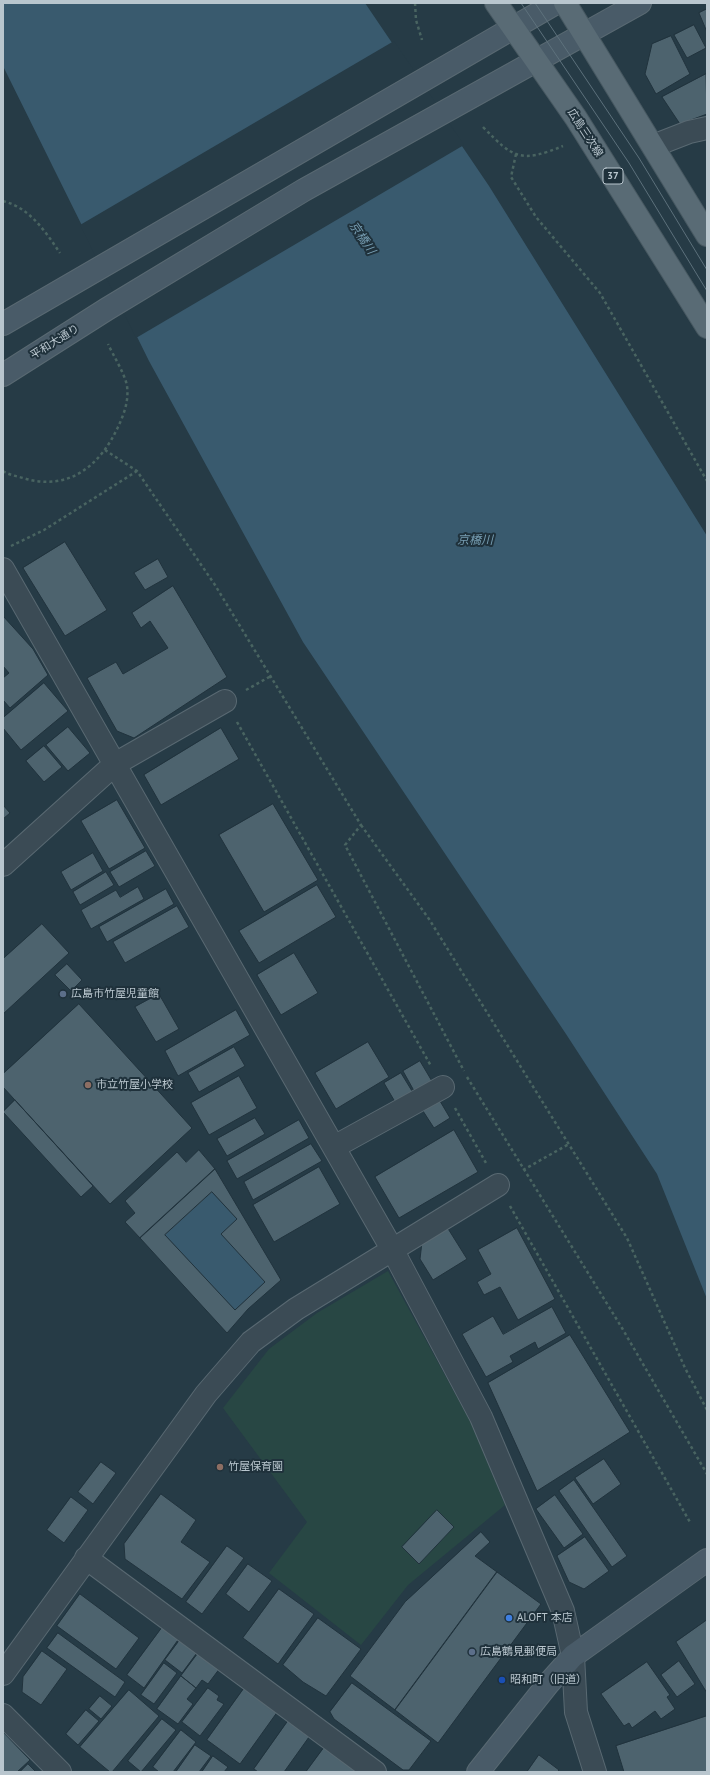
<!DOCTYPE html>
<html>
<head>
<meta charset="utf-8">
<style>
  body { margin:0 }
  #map { position:relative; width:710px; height:1775px; overflow:hidden; background:#263b46; font-family:"PT Sans",sans-serif }
  canvas { display:block }
  .frame { position:absolute; inset:0; border:4px solid #b9c6ce; pointer-events:none }
</style>
</head>
<body>
<div id="map">
<canvas width="710" height="1775"></canvas>
<div class="frame"></div>
</div>
<script>
const g = document.querySelector('canvas').getContext('2d');
g.lineJoin = 'round';
function fill(path, color) {
  g.fillStyle = color;
  g.fill(path, 'evenodd');
}
function strokePath(path, color, width, dash) {
  g.strokeStyle = color;
  g.lineWidth = width;
  g.lineCap = dash ? 'butt' : 'round';
  g.setLineDash(dash || []);
  g.stroke(path);
}
function label(font, color, halo, rows, align = 'center') {
  g.font = font + ' "PT Sans","Noto Sans JP",sans-serif';
  g.lineWidth = 4;
  g.setLineDash([]);
  g.textBaseline = 'middle';
  g.strokeStyle = halo;
  g.fillStyle = color;
  for (const [text, x, y, turn = 0] of rows) {
    g.save();
    g.translate(x, y);
    g.rotate((+turn || 0) * Math.PI / 180);
    g.textAlign = isNaN(turn) ? turn : align;
    if (halo) g.strokeText(text, 0, 0);
    g.fillText(text, 0, 0);
    g.restore();
  }
}
const green = new Path2D(`
  M388,1271L470,1421L505,1505L408,1585L361,1645L269,1573L307,1522L223,1408L269,1349L317,1313Z`);
const water = new Path2D(`
  M3,3H365L489,186L707,536V1299L657,1174L566,1034L303,642L149,361L3,66Z
  M212,1192L237,1219L265,1282L235,1310L165,1235Z`);
const pier = new Path2D(`
  M394,41L464,145L136,338L80,225Z`);
const building = new Path2D(`
  M707,9V32L699,13Z
  M694,25L706,48L687,58L674,35Z
  M671,36L690,74L656,94L645,74L652,44Z
  M706,74L707,114L680,124L662,97Z
  M65,542L107,610L65,636L23,568Z
  M158,559L168,577L145,590L134,573Z
  M173,586L227,677L134,738L117,731L87,678L116,662L123,674L168,648L150,621L141,628L132,613Z
  M3,616L33,649L48,675L10,708L3,700V678L9,673L3,666Z
  M44,683L68,711L21,750L3,728V718Z
  M68,727L90,753L68,771L46,745Z
  M221,728L239,759L161,805L144,775Z
  M44,746L62,767L44,782L26,761Z
  M117,800L145,848L109,869L81,821Z
  M273,804L318,880L264,912L219,835Z
  M3,805L10,813L3,819Z
  M146,851L155,866L119,887L110,872Z
  M93,853L103,871L71,890L61,872Z
  M106,872L114,885L80,905L73,892Z
  M317,885L336,917L259,963L239,931Z
  M138,887L144,899L91,929L81,910L116,890L120,897Z
  M166,889L174,904L107,942L99,927Z
  M177,906L189,927L125,963L113,942Z
  M42,924L69,953L3,1014V959Z
  M294,953L318,993L281,1015L257,975Z
  M67,964L82,980L71,991L55,975Z
  M159,994L179,1029L156,1042L135,1007Z
  M79,1004L192,1128L110,1204L3,1087V1074Z
  M236,1010L250,1035L178,1076L165,1051Z
  M368,1042L389,1077L336,1109L315,1073Z
  M234,1047L245,1066L199,1092L188,1073Z
  M420,1061L436,1088L418,1098L403,1071Z
  M401,1073L415,1096L398,1107L384,1083Z
  M239,1076L257,1108L209,1135L191,1103Z
  M15,1100L93,1186L81,1197L3,1112Z
  M440,1101L450,1118L434,1128L423,1111Z
  M255,1118L265,1134L227,1156L217,1139Z
  M299,1120L309,1138L237,1179L227,1161Z
  M454,1130L478,1172L399,1218L375,1177Z
  M311,1144L322,1161L253,1200L244,1182Z
  M199,1150L215,1169L140,1238L125,1222L135,1213L125,1201L177,1152L186,1162Z
  M319,1167L340,1204L274,1242L253,1205Z
  M215,1169L281,1280L248,1309L227,1333L140,1238ZM212,1192L237,1219L221,1234L265,1282L235,1310L165,1235Z
  M447,1227L467,1259L433,1280L420,1259L422,1242Z
  M517,1228L555,1299L518,1320L500,1287L484,1295L477,1282L491,1274L478,1250Z
  M552,1307L566,1333L538,1349L535,1342L510,1356L513,1362L486,1377L462,1334L493,1316L503,1334Z
  M570,1335L630,1432L537,1491L488,1383Z
  M604,1459L621,1484L593,1504L575,1478Z
  M101,1462L116,1473L93,1504L78,1492Z
  M574,1480L627,1556L612,1567L559,1491Z
  M161,1494L196,1520L181,1542L210,1562L182,1599L125,1559L124,1544Z
  M555,1495L583,1534L564,1548L536,1509Z
  M71,1497L88,1510L64,1543L47,1530Z
  M437,1510L454,1527L419,1564L402,1547Z
  M481,1532L490,1542L475,1556L497,1572L395,1710L350,1676L405,1602Z
  M585,1537L609,1571L584,1589L569,1582L557,1556Z
  M227,1546L244,1558L202,1614L186,1602Z
  M248,1564L272,1581L249,1612L226,1594Z
  M497,1572L541,1604L438,1743L395,1710Z
  M279,1589L314,1614L278,1664L243,1638Z
  M80,1594L139,1638L116,1669L57,1626Z
  M318,1618L361,1649L326,1696L303,1682L283,1665Z
  M707,1620V1693L676,1642Z
  M164,1625L180,1637L144,1688L127,1675Z
  M58,1633L125,1682L115,1697L47,1648Z
  M182,1637L199,1650L182,1673L165,1660Z
  M42,1651L67,1669L41,1705L22,1692L23,1677Z
  M199,1652L220,1668L208,1684L202,1680L196,1688L181,1676Z
  M679,1661L695,1684L677,1697L661,1675Z
  M647,1662L670,1695L667,1697L675,1709L661,1719L655,1711L632,1728L629,1723L624,1726L601,1694Z
  M164,1663L177,1673L154,1704L141,1695Z
  M181,1676L196,1688L187,1699L193,1704L178,1724L157,1709Z
  M352,1683L431,1741L409,1770H403L334,1719L330,1712Z
  M245,1687L278,1711L240,1764L207,1740Z
  M208,1688L219,1696L217,1700L224,1704L200,1736L182,1722Z
  M129,1690L159,1716L112,1772H110L80,1747Z
  M100,1696L112,1706L101,1719L89,1709Z
  M86,1710L99,1721L78,1745L66,1734Z
  M707,1716V1772H624L616,1746Z
  M162,1719L176,1730L141,1772L128,1761Z
  M288,1721L309,1737L284,1772H258L254,1769Z
  M181,1730L196,1742L173,1772H159L153,1767Z
  M3,1732L30,1760L17,1772H3Z
  M195,1745L211,1756L199,1772H176Z
  M326,1745L362,1772H306Z
  M539,1755L559,1770L557,1772H527Z
  M213,1756L228,1767L224,1772H202Z
  M28,1764L36,1772H20Z`);
const path = new Path2D(`
  M415,3L416,20L422,40
  M483,127C514,159 521,163 563,146
  M516,154L511,177L536,217L600,293L707,481
  M3,201C30,208 45,231 60,253
  M105,450L137,471L215,585L361,825L345,845L464,1071
  M3,471C9,475 16,476 23,478C68,492 100,466 118,427C124,414 129,401 127,386C125,374 113,355 108,344
  M11,546L44,530L137,471
  M246,690L271,676
  M237,722L431,1066
  M361,825L429,919L627,1238L685,1368L707,1410
  M467,1077L622,1328L707,1474
  M455,1108L486,1163
  M523,1170L569,1144
  M510,1206L691,1524`);
const street = new Path2D(`
  M653,146L689,132L707,128
  M3,569L392,1249L481,1417L563,1611L573,1656L576,1712L595,1772
  M3,865L115,764L225,701
  M334,1147L443,1087
  M86,1558L375,1772
  M3,1674L206,1394L251,1342L296,1309L498,1185
  M3,1715L60,1772`);
const secondary = new Path2D(`
  M3,324L556,3
  M3,375L107,309L304,190L640,3
  M478,1772L548,1684L573,1656L707,1560`);
const primary = new Path2D(`
  M496,3L576,118L707,327
  M565,3L707,235`);
const tram = new Path2D(`
  M521,3L629,163L707,291
  M535,3L639,158L707,270`);
const markers = [
  [63,994,4,"#5c6f8a"],
  [88,1085,4,"#8d6e63"],
  [220,1467,4,"#8d6e63"],
  [509,1618,4,"#3f7fe0"],
  [472,1652,4,"#5c6f8a"],
  [502,1680,4,"#1a4fb4"]
];
const shields = [
  [613,176,20]
];
const shieldNames = [
  ["37",613,176]
];
const streetNames = [
  ["広島三次線",585,133,57],
  ["平和大通り",55,342,-32]
];
const poiNames = [
  ["広島市竹屋児童館",71,994],
  ["市立竹屋小学校",96,1085],
  ["竹屋保育園",228,1467],
  ["ALOFT 本店",517,1618],
  ["広島鶴見郵便局",480,1652],
  ["昭和町（旧道）",510,1680]
];
const waterNames = [
  ["京橋川",362,238,56],
  ["京橋川",475,541]
];
fill(green, '#284744');
fill(water, '#395a6e');
fill(pier, '#263b46');
fill(building, '#4d636e');
strokePath(building, '#21333d', 1);
strokePath(street, '#596972', 24);
strokePath(secondary, '#596972', 24);
strokePath(primary, '#475861', 24);
strokePath(path, '#496461', 2.5, [3, 3]);
strokePath(street, '#3b4b55', 22);
strokePath(secondary, '#495b68', 22);
strokePath(primary, '#596b75', 22);
strokePath(tram, '#5d717c', 1);
for (const [x, y, r, color] of markers) {
  const dot = new Path2D();
  dot.arc(x, y, r, 0, 2 * Math.PI);
  g.fillStyle = color;
  g.fill(dot);
  strokePath(dot, '#1f313b', 1.5);
}
for (const [x, y, w] of shields) {
  const box = new Path2D();
  box.roundRect(x - w / 2, y - 8, w, 16, 3);
  g.fillStyle = '#1f313b';
  g.fill(box);
  strokePath(box, '#b9c6ce', 1);
}
label('bold 10px', '#b9c6ce', null, shieldNames);
label('11px', '#b9c6ce', '#1f313b', streetNames);
label('11px', '#b9c6ce', '#1f313b', poiNames, 'left');
label('italic 12px', '#779eb3', '#1f313b', waterNames);
</script>
</body>
</html>
